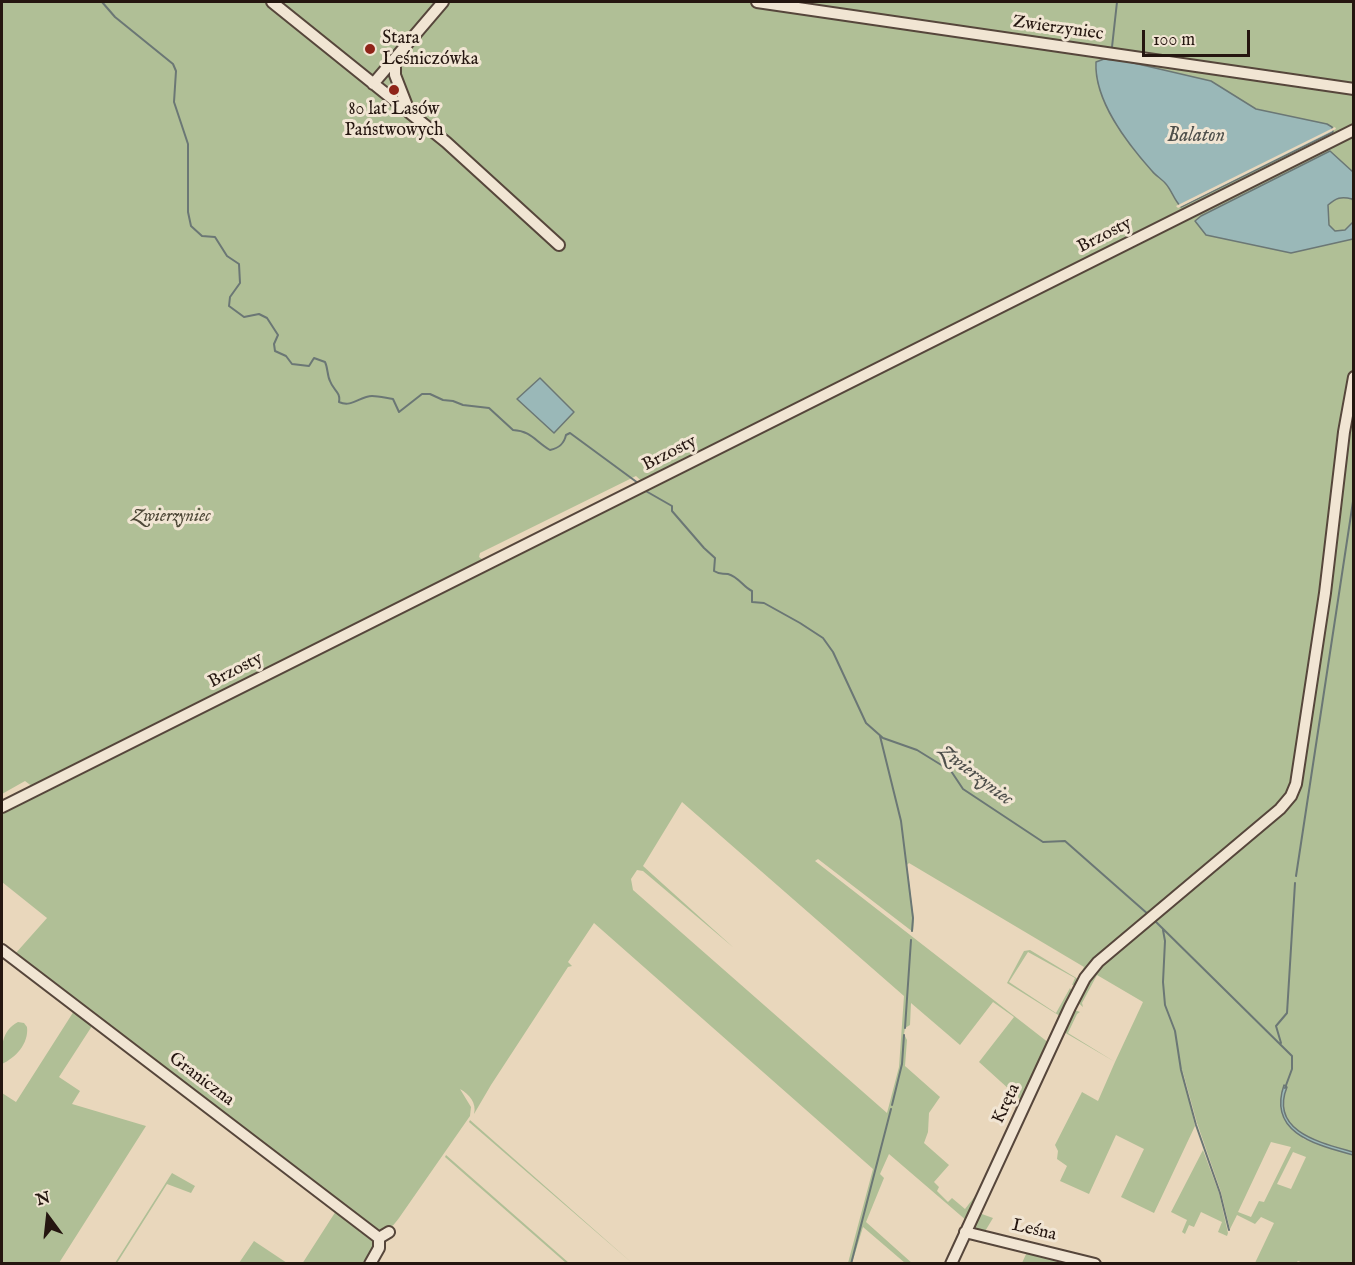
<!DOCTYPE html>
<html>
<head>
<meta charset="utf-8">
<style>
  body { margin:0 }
  #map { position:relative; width:1355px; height:1265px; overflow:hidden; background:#e9d7bc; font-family:"IM FELL English",serif }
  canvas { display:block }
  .frame { position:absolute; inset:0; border:3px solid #251610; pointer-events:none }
  .north { position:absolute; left:18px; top:1187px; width:60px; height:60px; -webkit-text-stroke:4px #f1e5d3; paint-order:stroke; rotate:345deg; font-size:16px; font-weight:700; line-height:24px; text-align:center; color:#251610 }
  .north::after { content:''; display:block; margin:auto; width:21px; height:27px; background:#251610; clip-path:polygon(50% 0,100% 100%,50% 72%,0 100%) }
  .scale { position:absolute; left:1142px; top:30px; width:108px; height:27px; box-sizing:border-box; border:3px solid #251610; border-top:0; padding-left:8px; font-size:18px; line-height:21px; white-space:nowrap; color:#251610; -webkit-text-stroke:4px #f1e5d3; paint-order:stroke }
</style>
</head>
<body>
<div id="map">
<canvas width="1355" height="1265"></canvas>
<div class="frame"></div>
<div class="north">N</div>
<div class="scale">100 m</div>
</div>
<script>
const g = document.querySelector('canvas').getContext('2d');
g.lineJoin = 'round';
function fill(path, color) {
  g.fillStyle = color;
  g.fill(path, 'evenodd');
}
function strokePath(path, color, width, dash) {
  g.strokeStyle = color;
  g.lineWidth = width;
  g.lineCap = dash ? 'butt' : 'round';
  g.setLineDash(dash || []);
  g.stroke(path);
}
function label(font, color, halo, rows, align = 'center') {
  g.font = font + ' "IM FELL English",serif';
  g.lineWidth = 6;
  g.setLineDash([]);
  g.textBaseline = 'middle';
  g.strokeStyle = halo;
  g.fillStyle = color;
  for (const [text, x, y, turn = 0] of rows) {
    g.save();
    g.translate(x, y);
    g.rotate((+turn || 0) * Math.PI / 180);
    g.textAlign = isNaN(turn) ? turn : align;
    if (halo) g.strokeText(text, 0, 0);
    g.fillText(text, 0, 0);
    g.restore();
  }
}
const green = new Path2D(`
  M2,2H1353V1152C1322,1143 1269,1132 1286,1087L1284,1086L1283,1118L1304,1139L1353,1155V1263L1306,1264L1298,1261L1296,1263H1255L1274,1223L1261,1217L1255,1224L1237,1215L1230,1229L1221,1192L1197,1123L1182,1069L1195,1126L1154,1213L1121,1197L1144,1149L1116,1135L1089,1194L1060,1181L1067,1166L1057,1159L1058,1151L1055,1145L1082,1092L1098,1101L1115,1062L1064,1032L979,1213L993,1218L984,1233L974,1231L972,1225L1072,1009L1080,1012L1077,1014L1068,1033L1115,1062L1143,1002L1097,975L1082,1003L1083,1007L1076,1001L1079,984L1072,985L1075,978L1028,952L1009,982L1056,1013L1070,988L1074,994L1060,1016L1055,1013L1007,983L1024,951L1030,950L1078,979L1084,967L909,863L907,865L914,920L913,932L818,859L815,861L1049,1043L1016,1112L1021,1100L979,1062L1014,1017L993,1002L960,1045L911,1003L910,1025L905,1028L904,1034L907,1040L905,1066L940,1097L929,1113L928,1132L924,1143L949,1165L934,1182L939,1187L937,1191L948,1202L952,1198L965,1209L979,1191L1001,1142L1004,1144L967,1221L889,1154L880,1174L884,1178L866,1222L913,1264L905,1263L863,1227L852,1263H848L873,1169L594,923L568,962L572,966L568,967L491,1085L474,1114C477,1103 469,1094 460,1089L471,1107L470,1116L399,1218C393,1226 388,1233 376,1230L2,946V944L15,954L47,918L2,882V812L41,793L25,781L2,794ZM636,476L648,487L494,568L479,557L480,553ZM682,802L904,996L899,1067L887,1113L633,890L631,879L637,870L643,871L734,948L643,866ZM1271,1142L1291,1147L1264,1202L1259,1201L1251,1217L1238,1212ZM1293,1152L1306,1157L1291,1189L1277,1184Z
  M74,1011L139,1058L138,1061L92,1026L59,1077L80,1091L72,1104L146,1126L59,1263H2V1093L16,1102Z
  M18,1022L24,1023L27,1027C29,1044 15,1058 2,1064C1,1048 1,1031 18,1022Z
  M470,1120L632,1263L469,1122Z
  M1203,1150L1219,1193L1228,1233L1227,1236L1218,1232L1222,1222L1201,1212L1194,1227L1189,1225L1185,1234L1182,1232L1187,1220L1171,1212Z
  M446,1155L569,1263H566L445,1157Z
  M172,1173L195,1186L191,1193L167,1184L117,1263H115Z
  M336,1211L375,1241V1247L367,1263L302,1264Z
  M254,1241L287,1263H239Z
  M1027,1252L1085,1263H1022Z`);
const water = new Path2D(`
  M1104,59L1125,61L1211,81L1256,109L1327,124L1332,127L1333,132L1181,207C1174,200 1172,191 1166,184C1162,179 1156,176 1152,171C1127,143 1094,101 1096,62Z
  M1330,151L1353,172L1354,203L1352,199C1341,196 1336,198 1328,205L1329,225L1335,231L1345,230L1353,222V239L1291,253L1206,235L1195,221L1201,216Z
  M540,378L574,412L554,433L517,399Z
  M1284,1085L1287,1087C1269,1132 1322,1143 1353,1152V1155C1318,1145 1267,1134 1284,1085Z`);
const pier = new Path2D(`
  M1335,127L1336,129L1178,208L1176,206Z`);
const stream = new Path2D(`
  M102,2L115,17L173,64L176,71L174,102L188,144V212L191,226L202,236L215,237L227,256L239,264L240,283L230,297L229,306L244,317L259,314L267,318L278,335L274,344L275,351L286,356L292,364L309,366L314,358L325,362C328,368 327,375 330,381C333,390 341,392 339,402C352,408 360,396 372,396C379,396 386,398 393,399L399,412L422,394H430L443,400L453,401L463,405L489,408L513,430C531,431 535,441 550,450C559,448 564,444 566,435L570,433L638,483
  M1112,47L1117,2
  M644,490L672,506V511L704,548L715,558L714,571C720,575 722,573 728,574C739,577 743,587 752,591V602L764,603L800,623L823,638L833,652L866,723L883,738L917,750L951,771L963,789L1043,842L1065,841L1149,915
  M880,736L901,821L913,918L912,931
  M1296,876L1354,495
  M1153,919L1292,1056V1069L1285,1088
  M1163,930L1165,941L1163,982L1165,1005L1175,1031L1181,1070L1196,1125L1220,1193L1229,1230
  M905,1028L911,940
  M1281,1043L1276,1026L1287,1013L1295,883
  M892,1105L902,1064L904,1035
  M851,1264L891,1109`);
const minor = new Path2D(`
  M272,2L446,142L559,245
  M757,2L1354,89
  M395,60V75L409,111
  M373,84L443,2
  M2,807L1354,130
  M2,950L379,1238
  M965,1232L1095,1264
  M370,1264L379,1248V1238L389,1232
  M951,1264L1070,1007L1085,978L1098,962L1280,809L1291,796L1296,784L1325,593L1344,432L1354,377`);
const markers = [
  [370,49,6,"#8f2418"],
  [394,90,6,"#8f2418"]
];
const streetNames = [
  ["Zwierzyniec",1058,29,8],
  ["Brzosty",1105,236,-27],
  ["Brzosty",670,454,-27],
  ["Brzosty",236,671,-27],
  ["Graniczna",201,1080,37],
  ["Kręta",1007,1104,-65],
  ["Leśna",1034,1231,13]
];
const poiNames = [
  ["Stara",382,39],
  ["Leśniczówka",382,60],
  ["80 lat Lasów",394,110,"center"],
  ["Państwowych",394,131,"center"]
];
const parkNames = [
  ["Zwierzyniec",171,517]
];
const waterNames = [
  ["Balaton",1196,137],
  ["Zwierzyniec",975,776,37]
];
fill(green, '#b0bf96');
fill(water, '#9ab8b8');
strokePath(water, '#6b7775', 1.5);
fill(pier, '#e9d7bc');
strokePath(stream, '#6b7775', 2);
strokePath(minor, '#56463b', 14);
strokePath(minor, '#f1e5d3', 10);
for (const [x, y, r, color] of markers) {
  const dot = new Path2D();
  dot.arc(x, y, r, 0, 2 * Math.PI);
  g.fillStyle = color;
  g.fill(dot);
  strokePath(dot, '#f1e5d3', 2);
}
label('18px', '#251610', '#f1e5d3', streetNames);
label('18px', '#251610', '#f1e5d3', poiNames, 'left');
label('italic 18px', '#4f4938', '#f1e5d3', parkNames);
label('italic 20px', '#4e4f4b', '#f1e5d3', waterNames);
</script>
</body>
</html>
